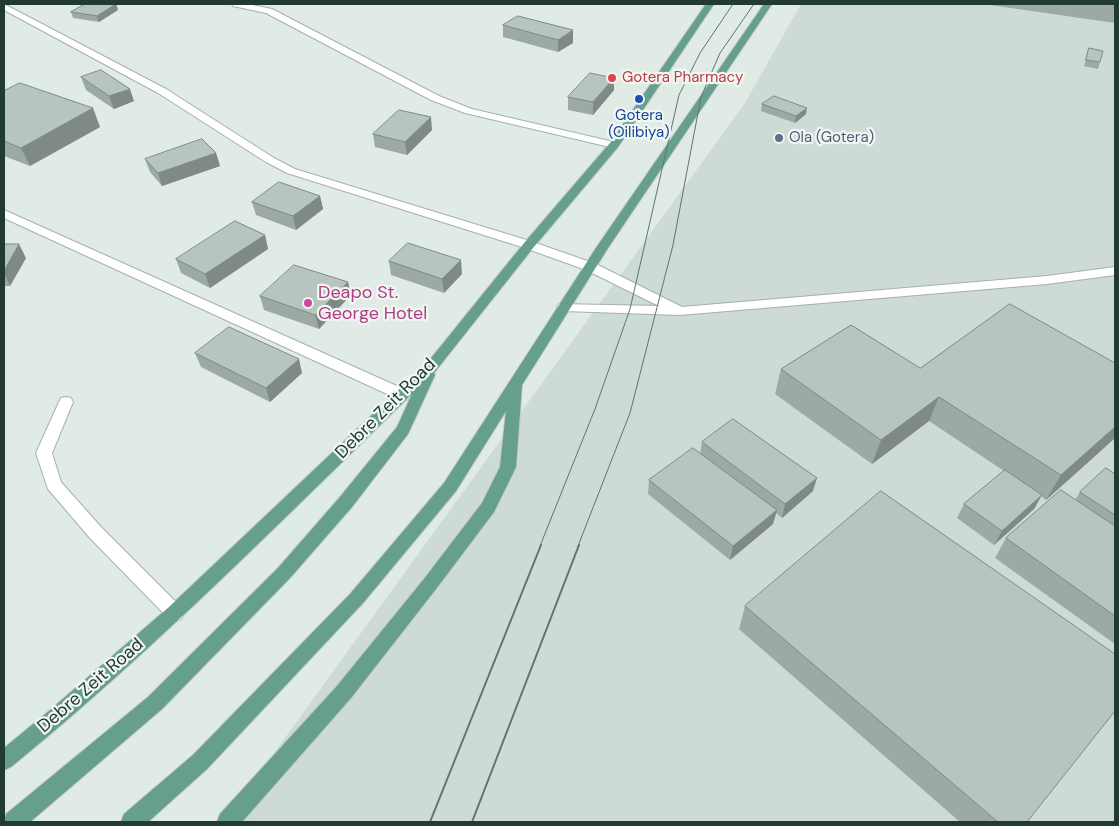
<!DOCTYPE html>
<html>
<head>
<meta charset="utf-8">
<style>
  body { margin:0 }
  #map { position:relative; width:1119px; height:826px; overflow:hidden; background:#e0ebe5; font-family:"DM Sans",sans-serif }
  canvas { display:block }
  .frame { position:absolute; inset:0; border:5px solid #213a32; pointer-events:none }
</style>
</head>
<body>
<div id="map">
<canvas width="1119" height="826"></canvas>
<div class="frame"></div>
</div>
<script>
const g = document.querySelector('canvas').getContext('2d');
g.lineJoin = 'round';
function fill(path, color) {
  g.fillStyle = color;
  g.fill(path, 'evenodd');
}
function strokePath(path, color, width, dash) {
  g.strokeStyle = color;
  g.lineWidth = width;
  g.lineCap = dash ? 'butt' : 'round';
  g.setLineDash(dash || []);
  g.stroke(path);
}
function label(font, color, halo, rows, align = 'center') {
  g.font = font + ' "DM Sans",sans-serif';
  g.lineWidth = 4.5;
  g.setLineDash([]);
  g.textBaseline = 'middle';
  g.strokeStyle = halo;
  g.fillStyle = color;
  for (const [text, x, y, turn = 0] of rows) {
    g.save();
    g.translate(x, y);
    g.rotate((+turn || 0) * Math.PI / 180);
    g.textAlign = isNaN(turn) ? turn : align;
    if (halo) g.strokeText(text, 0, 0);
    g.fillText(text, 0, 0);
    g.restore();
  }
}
const built = new Path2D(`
  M801,4H1115V822H224L745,103Z`);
const minor = new Path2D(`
  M4,4L166,89L274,158L295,169L533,242L596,264L682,307L1047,276L1115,267V275L1047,284L680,315L564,311L559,310L557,307L559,304L659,306L586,270L525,248L287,173L266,162L158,93L4,10Z
  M232,4H247L272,9L439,96L472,109L614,142L619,145L614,148L465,113L431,100L266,13L233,6Z
  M4,210L408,391L410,395L408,399L403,400L398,399L4,218Z
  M66,397L71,398L73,402L52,453L61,482L101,527L181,607L184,613L181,619L175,621L169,619L89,537L48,489L36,453L59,402L61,398Z`);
const major = new Path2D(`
  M706,4H714L618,147L533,248L434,373L435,375L408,434L352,507L290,578L162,709L30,822H4L6,814L148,697L278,568L340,497L397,427L412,394C281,521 153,651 11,767L4,770V748L49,711L169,607L428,362L525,242L610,143Z
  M764,4H772L608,248L522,385L516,467L494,512L436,589L351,698L242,822H217L220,814L337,686L424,579L482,503L500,467L506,411L456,491L363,603L207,769L148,822H121L124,814L193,755L351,593L444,483L596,248Z`);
const tramFar1 = new Path2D(`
  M540,546L595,409L630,309L679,95L700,53L733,4
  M578,546L630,413L673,245L701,97L720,53L754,4`);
const tram = new Path2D(`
  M430,822L541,545
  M472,822L579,545`);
const wall = new Path2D(`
  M83,4H116L118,10L99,22L73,18L71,12L84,4Z
  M983,4H1115V23Z
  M503,25L573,43L558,52L503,37Z
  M1089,48L1100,62L1098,69L1084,66Z
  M81,77L134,101L114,109L86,90Z
  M614,90L593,115L568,110V97Z
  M4,91L100,127L30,166L4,156Z
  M762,104L806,114L795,123L761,111Z
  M432,130L407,155L375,147L373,134Z
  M216,153L220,166L162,186L150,172L145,159Z
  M320,196L323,209L296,230L256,215L252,202Z
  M265,235L268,249L210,288L181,273L176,259Z
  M4,244L26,258L10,286H4Z
  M389,261L462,274L444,293L391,275Z
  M348,282L351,295L319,329L264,310L260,296Z
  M195,353L302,373L270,402L201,367Z
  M920,368L1115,438L1046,500L1041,496L1034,509L994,545L957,518L964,504L1004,471L929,421L872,464L775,394L781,369Z
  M702,442L813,491L782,518L776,513L773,524L730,560L648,494L649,480L700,454Z
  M1115,474V644L995,558L1006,538L1075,500L1080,492Z
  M745,606L1027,822H960L739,629Z`);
const shadedWall = new Path2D(`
  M116,4L118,10L99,22L97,16Z
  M573,30V43L558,52V40Z
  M614,78V90L593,115V102Z
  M130,89L134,101L114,109L109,96Z
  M93,108L100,127L30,166L21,148Z
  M807,108L806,114L795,123L796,116Z
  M431,117L432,130L407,155L405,142Z
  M216,153L220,166L162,186L158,173Z
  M320,196L323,209L296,230L293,216Z
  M265,235L268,249L210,288L205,274Z
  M19,244L26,258L10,286L4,273V271Z
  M461,260L462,274L444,293L442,279Z
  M348,282L351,295L319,329L315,315Z
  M299,359L302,373L270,402L266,388Z
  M939,397L929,421L872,464L881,440Z
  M1115,427V438L1046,500L1061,475Z
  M817,478L813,491L782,518L785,504Z
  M1042,495L1034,509L994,545L1002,531Z
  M777,510L773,524L730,560L733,546Z`);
const building = new Path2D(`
  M85,4H116L97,16L71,12Z
  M518,16L573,30L558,40L503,25Z
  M1089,48L1103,51L1100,62L1086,60Z
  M101,70L130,89L109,96L81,77Z
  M590,73L614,78L593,102L568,97Z
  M20,83L93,108L21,148L4,141V91Z
  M774,96L807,108L796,116L762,104Z
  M399,110L431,117L405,142L373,134Z
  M202,139L216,153L158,173L145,159Z
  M279,182L320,196L293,216L252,202Z
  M235,221L265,235L205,274L176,259Z
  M408,243L461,260L442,279L389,261Z
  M4,244H19L4,271Z
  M294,265L348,282L315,315L260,296Z
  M1010,304L1115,363V427L1061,475L939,397L881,440L781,369L851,325L920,368Z
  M229,327L299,359L266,388L195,353Z
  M733,419L817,478L785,504L702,442Z
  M693,448L777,510L733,546L649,480Z
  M1106,468L1115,474V515L1080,492Z
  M1005,470L1042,495L1002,531L964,504Z
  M1061,490L1115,526V616L1006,538Z
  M881,491L1115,654V711L1027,822H998L745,606Z`);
const markers = [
  [612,78,5,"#e0444e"],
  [639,99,5,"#1a4fb4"],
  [779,138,5,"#5c6f8a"],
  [308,303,5,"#d1479c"]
];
const farHealthnames = [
  ["Gotera Pharmacy",622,78]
];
const farTransitnames = [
  ["Gotera",639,116],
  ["(Oilibiya)",639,133]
];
const farServicenames = [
  ["Ola (Gotera)",789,138]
];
const hotelNames = [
  ["Deapo St.",318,293],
  ["George Hotel",318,314]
];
const streetNames = [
  ["Debre Zeit Road",386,409,-45],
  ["Debre Zeit Road",91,686,-41]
];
fill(built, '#cedad4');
strokePath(minor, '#a3b2ac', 2);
strokePath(major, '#c1c8c6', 2);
fill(minor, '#fff');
fill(major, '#669f8d');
strokePath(tramFar1, '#5c766e', 1);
strokePath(tram, '#5c766e', 2);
fill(wall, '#9da9a3');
fill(shadedWall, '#7f8a85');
fill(building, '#b6c5be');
strokePath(building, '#7f8a85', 1);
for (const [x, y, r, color] of markers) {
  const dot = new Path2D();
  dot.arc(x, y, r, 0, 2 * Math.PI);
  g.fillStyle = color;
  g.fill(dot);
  strokePath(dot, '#f0f7f3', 2);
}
label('15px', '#be3a42', '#f0f7f3', farHealthnames, 'left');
label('15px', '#164399', '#f0f7f3', farTransitnames);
label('15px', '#4e5e75', '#f0f7f3', farServicenames, 'left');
label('18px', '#b23c85', '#f0f7f3', hotelNames, 'left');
label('18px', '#213a32', '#f0f7f3', streetNames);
</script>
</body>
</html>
